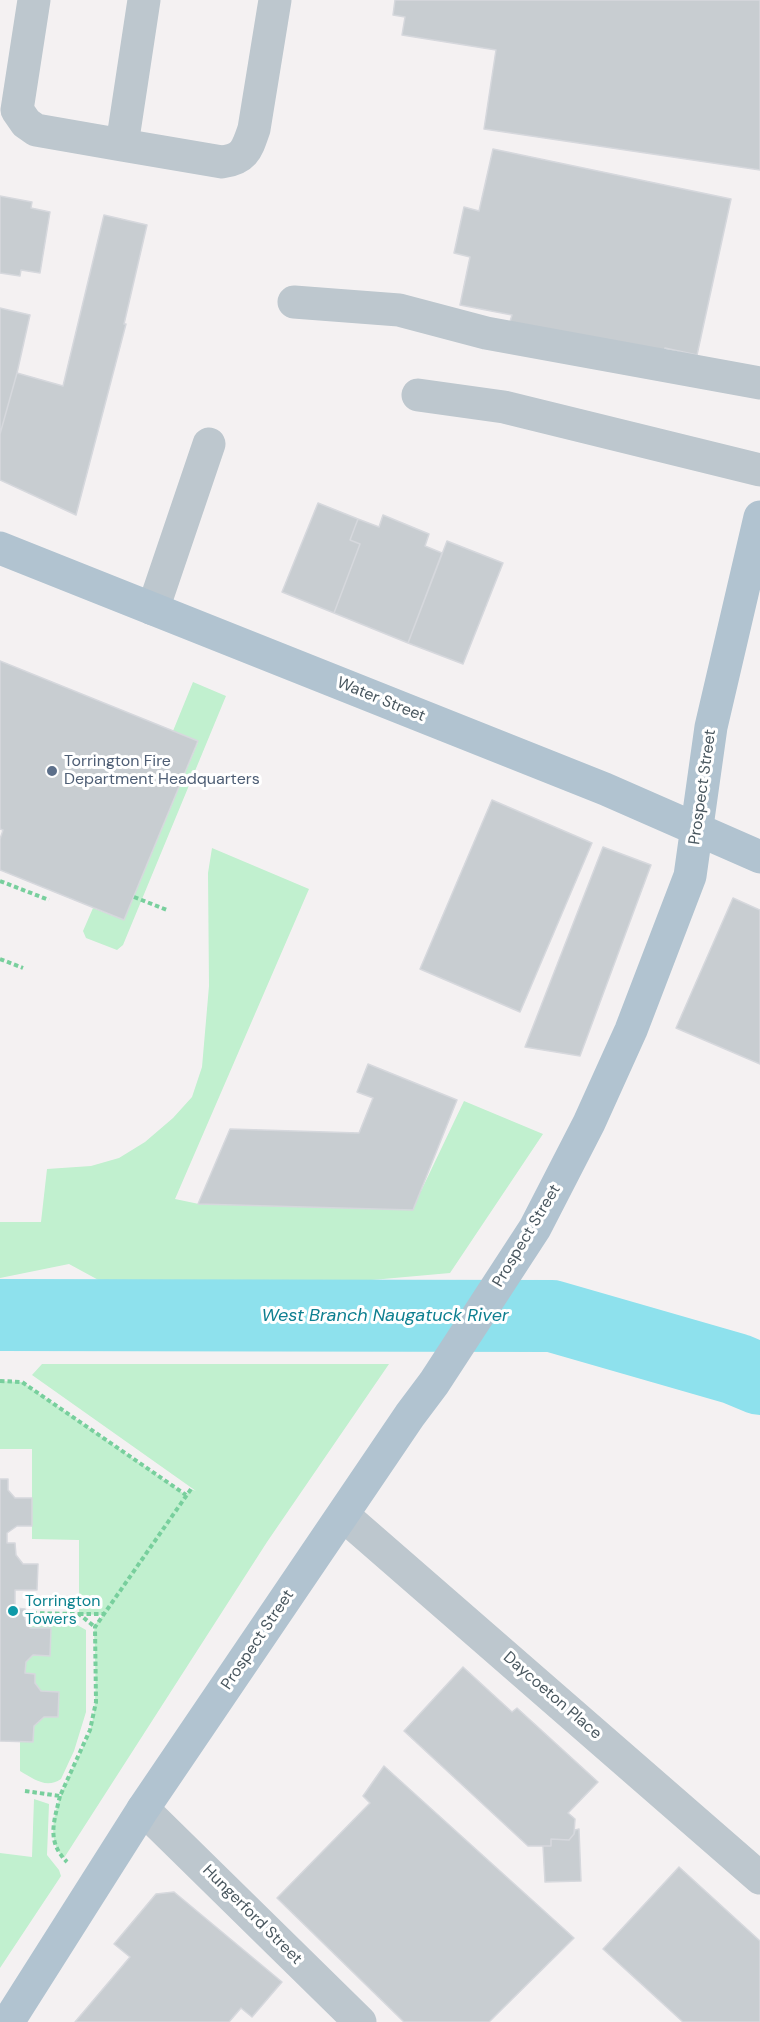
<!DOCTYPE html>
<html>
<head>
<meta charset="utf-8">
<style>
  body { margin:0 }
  canvas { display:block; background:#f4f1f2 }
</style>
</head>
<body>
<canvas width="760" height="2022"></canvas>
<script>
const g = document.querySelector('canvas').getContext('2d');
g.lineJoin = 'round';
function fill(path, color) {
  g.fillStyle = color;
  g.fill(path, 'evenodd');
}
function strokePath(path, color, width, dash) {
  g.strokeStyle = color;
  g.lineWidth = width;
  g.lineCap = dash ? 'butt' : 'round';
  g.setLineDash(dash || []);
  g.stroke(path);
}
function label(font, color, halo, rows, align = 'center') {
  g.font = font + ' "DM Sans",sans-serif';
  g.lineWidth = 6;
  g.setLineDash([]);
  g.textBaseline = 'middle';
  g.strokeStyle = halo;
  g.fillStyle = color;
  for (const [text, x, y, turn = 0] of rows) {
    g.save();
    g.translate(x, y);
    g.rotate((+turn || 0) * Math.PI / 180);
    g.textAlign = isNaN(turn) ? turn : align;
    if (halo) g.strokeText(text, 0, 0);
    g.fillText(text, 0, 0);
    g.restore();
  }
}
const green = new Path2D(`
  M193,682L226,696L123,945L117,950L86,938L83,931L93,908L124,920L198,742L173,731Z
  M212,848L309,889L175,1199L199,1204L421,1191L464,1101L543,1134L450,1273L137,1301L69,1264L0,1278V1222H41L47,1169L91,1166L119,1158L145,1142L173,1118L192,1097L202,1067L209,986L208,873Z
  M42,1364H389L267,1542L64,1858C33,1827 78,1765 90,1731C98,1705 95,1676 95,1649C95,1642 93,1632 95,1626C96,1622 101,1618 103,1615L79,1614V1540L32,1539V1449H0V1381L22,1382L186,1495L191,1489L196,1491L32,1375Z
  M26,1620L70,1621L86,1630V1712L74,1751L61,1779C46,1789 34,1779 20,1771V1741H33L34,1726L44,1717H58L59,1692L41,1691L25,1673L26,1662L33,1655L30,1628Z
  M34,1799L49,1804L47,1855L59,1870L61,1876L0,1968V1853L32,1857Z`);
const river = new Path2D(`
  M0,1315L552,1316L736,1369L760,1379`);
const building = new Path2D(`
  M395,0H760V170L484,129L496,50L402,35L405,17L393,15Z
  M493,149L731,199L697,355L665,348L663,358L509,325L512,315L460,305L470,257L454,253L464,207L479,211Z
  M0,196L32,202L31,208L50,212L40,273L21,270L20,276L0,273Z
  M104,215L147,225L124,324H126L76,515L0,480V434L17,373L63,386Z
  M0,308L30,315L17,373L0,434Z
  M318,503L358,519L350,540L360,544L334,613L282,592Z
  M383,515L429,534L425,546L442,553L408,643L334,613L360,544L350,540L358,519L379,527Z
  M447,541L503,563L463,664L408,643Z
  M0,661L198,741L124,920L0,870V839L3,830L0,829Z
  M492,800L592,843L520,1012L420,969Z
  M603,847L651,865L580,1056L525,1047Z
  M733,898L760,910V1064L676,1028Z
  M368,1064L457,1100L413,1210L198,1204L230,1129L359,1133L373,1098L357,1092Z
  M0,1479H8V1490L15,1498H32V1526H17L7,1533V1543H15L16,1555L23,1564H38L37,1590H15V1608L25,1609V1619L30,1628H51L50,1656L33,1655L26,1662L25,1673L35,1674V1683L41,1691L59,1692L58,1717H44L34,1726L33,1742L0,1741Z
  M463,1667L512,1712L517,1708L598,1782L568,1813L575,1819L574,1834L569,1840L551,1839V1846H528L404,1731Z
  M384,1766L574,1938L489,2022H404L277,1898L370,1803L363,1796Z
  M579,1829L581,1881L545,1882L543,1846H551V1839L569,1840L574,1834L575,1830Z
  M679,1867L760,1941V2022H683L603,1949Z
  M174,1892L282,1982L252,2017L241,2008L229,2022H75L130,1957L114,1944L156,1894Z`);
const path = new Path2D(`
  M0,881L49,900
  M134,897L167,910
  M0,959L23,968
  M0,1381L22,1382L186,1495
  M25,1613L79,1614L95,1627
  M79,1614H103
  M25,1791L60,1796L90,1730L96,1702L95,1627L191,1489
  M60,1796C54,1822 46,1841 67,1862`);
const minor = new Path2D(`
  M34,0L17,110L26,123L36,130L122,145
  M144,0L122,145L222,162C245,159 247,149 254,129L275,0
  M294,302L399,310L486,333L760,383
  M418,395L504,407L760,470
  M153,609L209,444
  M343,1515L760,1878
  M143,1809L360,2022`);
const major = new Path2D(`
  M0,548L605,789L760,857
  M8,2022L143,1809L410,1415L434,1383L535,1228L589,1123L631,1030L690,876L711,727L760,517`);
const markers = [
  [52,771,6,"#5c6f8a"],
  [13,1611,6,"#0f9aa8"]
];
const streetNames = [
  ["Water Street",381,700,22],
  ["Prospect Street",703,787,-82],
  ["Prospect Street",527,1236,-59],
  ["Prospect Street",258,1640,-56],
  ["Daycoeton Place",552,1696,41],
  ["Hungerford Street",252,1915,45]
];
const serviceNames = [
  ["Torrington Fire",64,762],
  ["Department Headquarters",64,780]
];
const cultureNames = [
  ["Torrington",25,1602],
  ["Towers",25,1620]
];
const waterNames = [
  ["West Branch Naugatuck River",385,1316]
];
fill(green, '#c1f0cf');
strokePath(river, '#8ee1ed', 72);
fill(building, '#c8cdd1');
strokePath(building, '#d6d8dd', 1.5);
strokePath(path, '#78cf9d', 4, [4.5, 3]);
strokePath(minor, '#bdc7ce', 33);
strokePath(major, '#b1c3d0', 33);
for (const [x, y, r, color] of markers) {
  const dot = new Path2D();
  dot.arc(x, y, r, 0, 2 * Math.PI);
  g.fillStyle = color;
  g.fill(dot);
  strokePath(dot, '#fff', 2);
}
label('16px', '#49575f', '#fff', streetNames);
label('16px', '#4e5e75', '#fff', serviceNames, 'left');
label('16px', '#0d838f', '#fff', cultureNames, 'left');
label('italic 18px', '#0d7f90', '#fff', waterNames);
</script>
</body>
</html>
